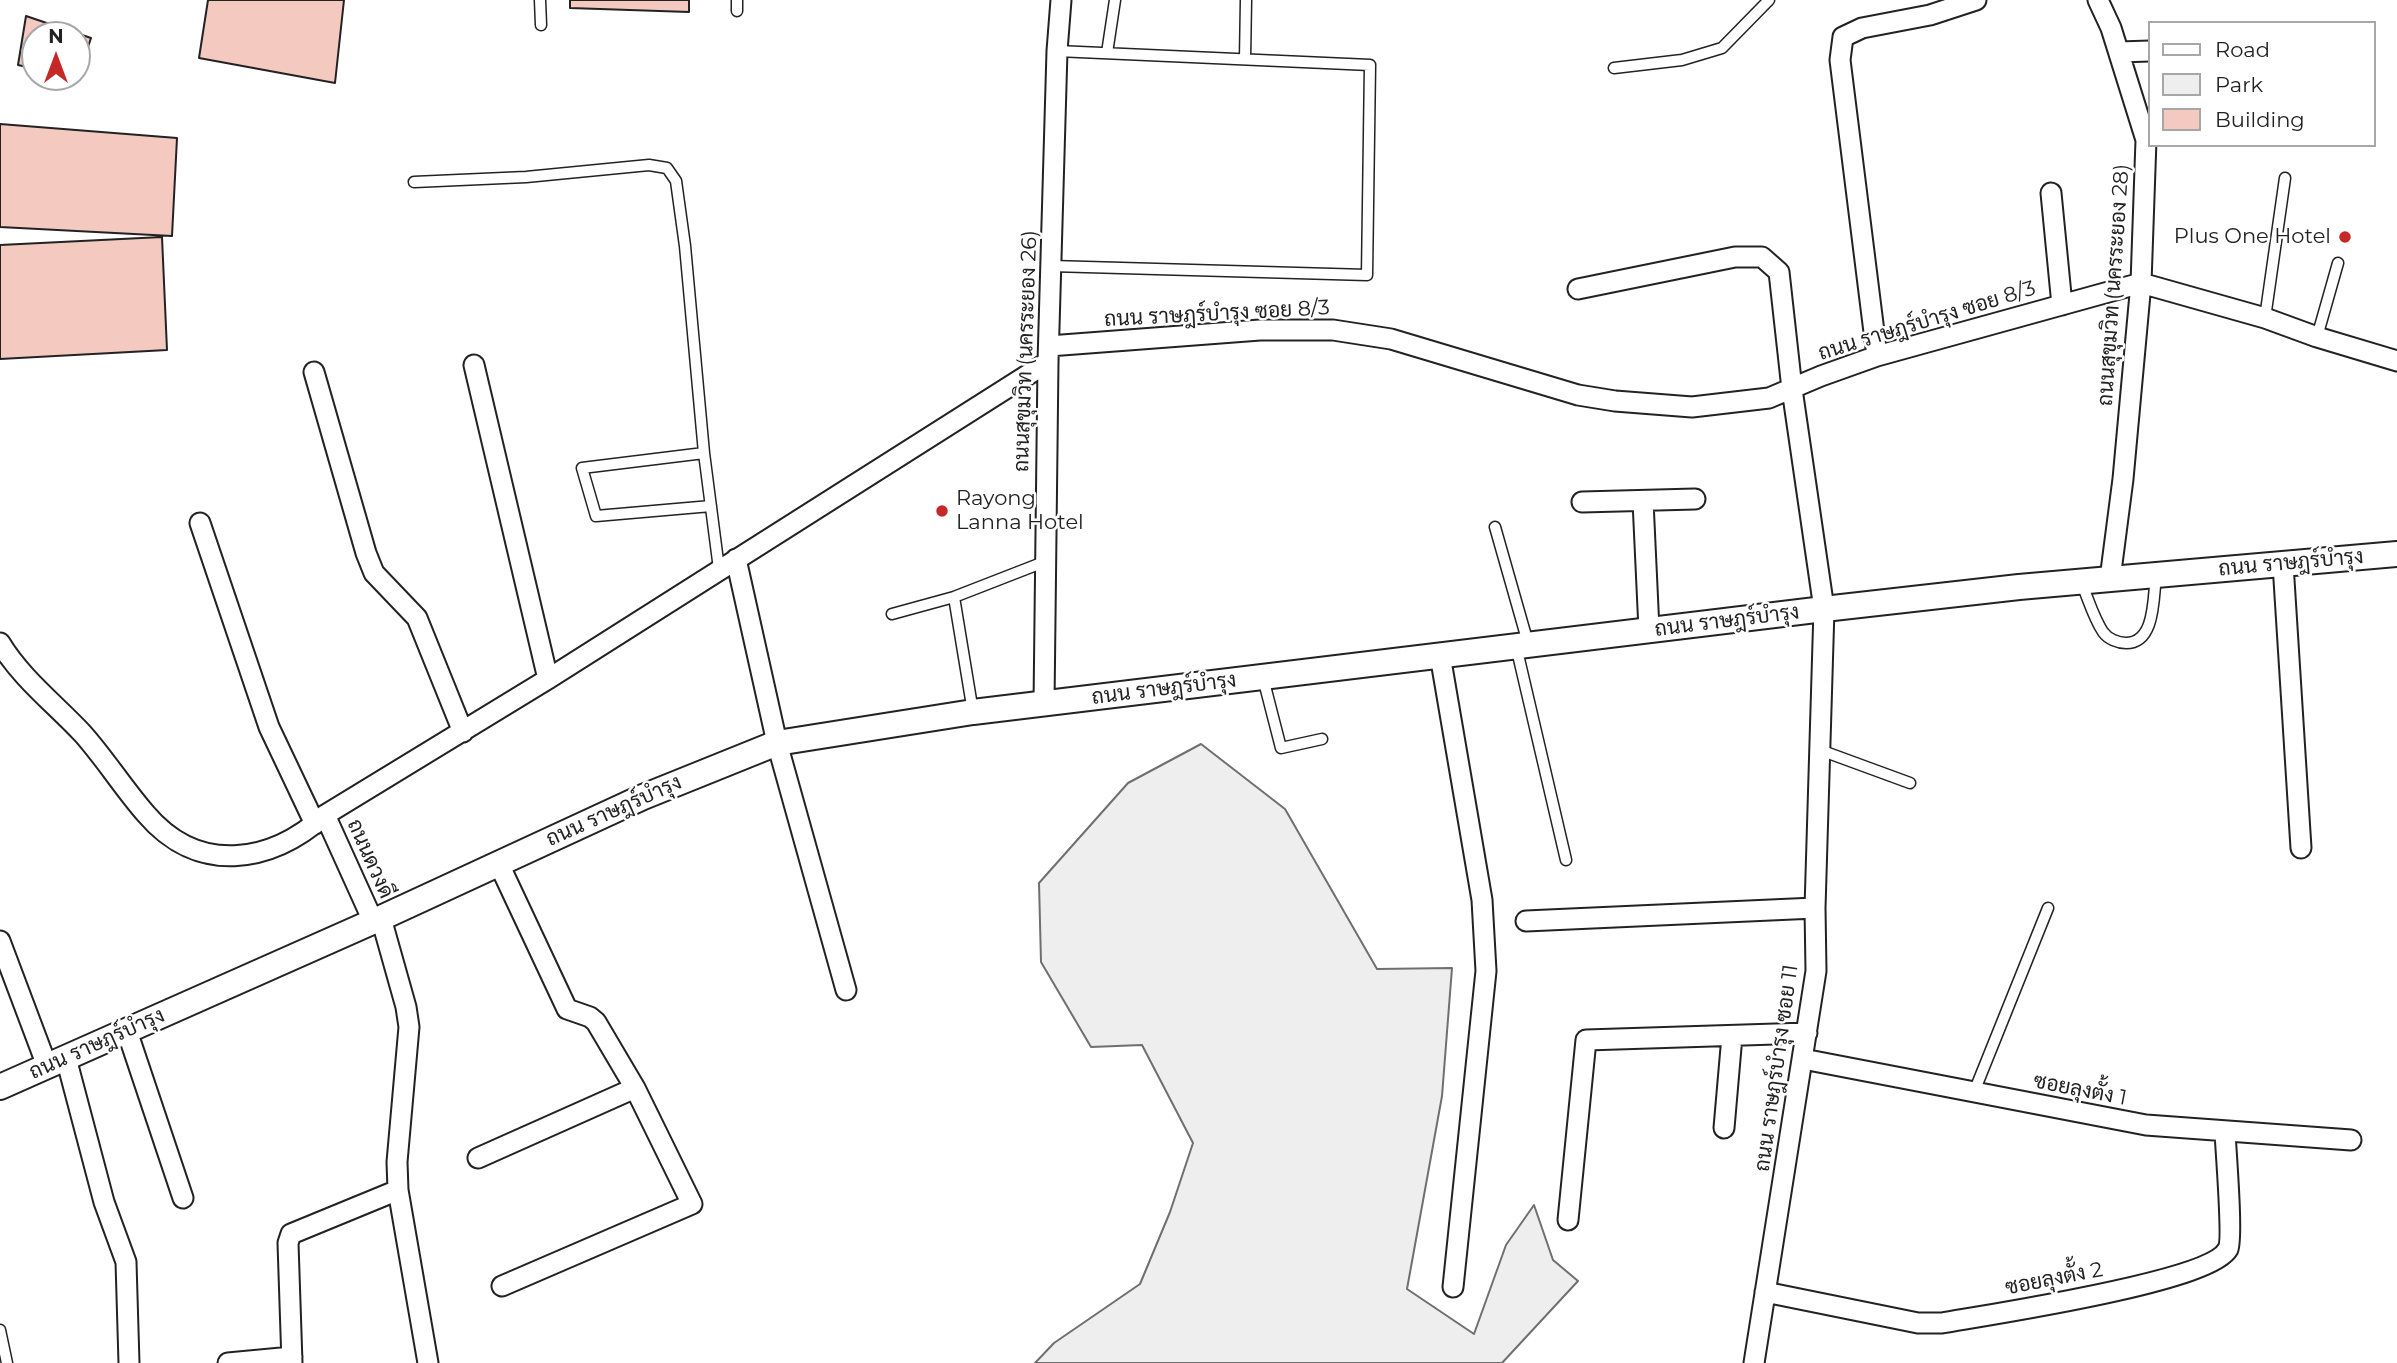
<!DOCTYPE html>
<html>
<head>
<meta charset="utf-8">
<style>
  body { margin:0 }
  #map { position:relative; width:2397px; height:1363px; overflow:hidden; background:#fff; font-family:Montserrat,sans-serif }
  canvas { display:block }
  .legend { position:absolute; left:2148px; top:21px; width:228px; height:126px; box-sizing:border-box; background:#fff; border:2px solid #a7a7a7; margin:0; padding:9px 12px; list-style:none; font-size:21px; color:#222 }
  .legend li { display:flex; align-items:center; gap:14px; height:35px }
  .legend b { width:35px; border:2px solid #a7a7a7 }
  .north { position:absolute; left:21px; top:21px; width:70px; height:70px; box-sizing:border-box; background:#fff; border:2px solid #a7a7a7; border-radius:50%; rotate:0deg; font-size:19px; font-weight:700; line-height:28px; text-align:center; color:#222 }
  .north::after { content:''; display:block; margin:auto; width:24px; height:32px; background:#c62828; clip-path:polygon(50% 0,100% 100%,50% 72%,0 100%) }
</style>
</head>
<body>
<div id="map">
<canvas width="2397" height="1363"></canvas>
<ul class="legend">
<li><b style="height:9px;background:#fff"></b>Road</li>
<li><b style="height:19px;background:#eee"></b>Park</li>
<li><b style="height:19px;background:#f3c9c0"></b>Building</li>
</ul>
<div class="north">N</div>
</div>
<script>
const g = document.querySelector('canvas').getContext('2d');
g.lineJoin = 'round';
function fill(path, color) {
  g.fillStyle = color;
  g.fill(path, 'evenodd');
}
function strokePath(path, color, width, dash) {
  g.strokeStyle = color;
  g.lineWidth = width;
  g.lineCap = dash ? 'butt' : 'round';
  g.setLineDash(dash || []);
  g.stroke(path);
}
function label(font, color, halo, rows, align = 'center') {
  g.font = font + ' Montserrat,Sarabun,sans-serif';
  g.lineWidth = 5;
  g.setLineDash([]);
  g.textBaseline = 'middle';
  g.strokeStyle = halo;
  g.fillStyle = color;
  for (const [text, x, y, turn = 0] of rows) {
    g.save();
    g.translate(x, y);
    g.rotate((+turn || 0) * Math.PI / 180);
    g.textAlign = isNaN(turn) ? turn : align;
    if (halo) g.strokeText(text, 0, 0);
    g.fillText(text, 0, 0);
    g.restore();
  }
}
const green = new Path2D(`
  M1201,744L1285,809L1377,969L1452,968L1442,1096L1407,1289L1474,1334L1506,1245L1534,1205L1553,1260L1578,1281L1502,1363H1035L1054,1343L1140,1284L1170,1212L1193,1143L1142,1045L1091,1047L1041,962L1039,883L1128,783Z`);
const building = new Path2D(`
  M208,0H344L335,83L199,58Z
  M570,0H689V12L570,8Z
  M26,16L91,38L77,80L67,77H77V35H35V69L18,65Z
  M0,124L177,138L172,236L0,227Z
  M162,237L167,350L0,359V245Z`);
const service = new Path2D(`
  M540,0L541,25
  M737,0V11
  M1107,53L1115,0
  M1245,59L1246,0
  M1614,68L1682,60L1722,48L1769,0
  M414,182L526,177L649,165L667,168L676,181L685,246L704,453L719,569
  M1051,266L1367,275L1370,65L1057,51
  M2265,318L2285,178
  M2317,337L2338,263
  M704,453L582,468L596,516L711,506
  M1495,527L1528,643
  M2081,582C2088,598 2093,617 2103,632C2108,639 2118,643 2126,643C2156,643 2153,596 2156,576
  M954,597L973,712
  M892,614L954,597L1044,562
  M1516,646L1566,860
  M1263,678L1281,748L1322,739
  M1820,750L1910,783
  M1974,1092L2048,908
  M0,1330L7,1363`);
const minor = new Path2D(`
  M2098,0L2111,28L2146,140L2141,283L2123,479L2110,579
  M2119,52L2150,51
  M2051,193L2062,305
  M1578,289L1735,257H1762L1779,272L1792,389L1824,609L1815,908L1816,971L1754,1363
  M1049,346L1260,330H1333L1391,339L1578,395L1615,401L1692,407L1769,398L1821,376L1877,356L2141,283L2265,318L2317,337L2397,361
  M1877,356L1840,60L1843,37L1862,28L1930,15L1976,0
  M474,365L548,679
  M314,372L366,553L374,573L417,618L463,732
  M1643,501L1649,630
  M1582,502L1695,499
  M200,523L269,727L315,824
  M736,559L777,743L846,990
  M2283,564L2301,848
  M0,643C21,678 56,705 83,734C106,760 124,789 146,814C198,875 270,864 325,815L548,679L1048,362
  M1440,655L1482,900L1486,971L1453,1287
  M1044,704L1048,362L1057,51L1061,0
  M325,815L373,921
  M498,862L567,1009L590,1017L596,1022L635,1088L692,1204L502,1286
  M381,918L406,1007L409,1027L397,1162L398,1190L428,1363
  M1526,921L1815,908
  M0,941L47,1066
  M127,1031L183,1198
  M66,1058L104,1202L126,1262L129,1363
  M1803,1059L2146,1125L2351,1140
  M1724,1128L1732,1036
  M478,1158L635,1088
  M1568,1220L1586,1040L1807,1033
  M1765,1292L1918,1323H1942C1987,1315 2210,1282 2228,1249C2233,1239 2226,1151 2225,1133
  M228,1363L292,1357
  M292,1363L288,1243L291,1234L398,1190`);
const tertiary = new Path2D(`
  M0,1087L381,918L643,797L777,743L973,712L1824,609L2019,587L2397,554`);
const markers = [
  [2345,237,7,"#c62828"],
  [942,511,7,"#c62828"]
];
const poiNames = [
  ["Plus One Hotel",2331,237],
  ["Rayong",956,499,"left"],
  ["Lanna Hotel",956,523,"left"]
];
const streetNames = [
  ["ถนนสุขุมวิท (นครระยอง 28)",2114,285,-86],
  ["ถนน ราษฎร์บำรุง ซอย 8/3",1217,314,-3],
  ["ถนน ราษฎร์บำรุง ซอย 8/3",1927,321,-17],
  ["ถนนสุขุมวิท (นครระยอง 26)",1026,351,-88],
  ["ถนน ราษฎร์บำรุง",2291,563,-5],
  ["ถนน ราษฎร์บำรุง",1727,621,-7],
  ["ถนน ราษฎร์บำรุง",1164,689,-7],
  ["ถนน ราษฎร์บำรุง",614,811,-24],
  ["ถนนดวงดี",370,859,66],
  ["ถนน ราษฎร์บำรุง",97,1044,-24],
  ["ถนน ราษฎร์บำรุง ซอย 11",1777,1068,-82],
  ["ซอยลุงตั้ง 1",2080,1090,11],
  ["ซอยลุงตั้ง 2",2054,1279,-11]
];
fill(green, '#eee');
strokePath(green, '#6f6f6f', 2);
fill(building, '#f3c9c0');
strokePath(building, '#222', 2);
strokePath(service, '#222', 13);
strokePath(minor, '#222', 23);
strokePath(tertiary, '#222', 28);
strokePath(service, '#fff', 10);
strokePath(minor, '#fff', 19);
strokePath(tertiary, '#fff', 24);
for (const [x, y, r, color] of markers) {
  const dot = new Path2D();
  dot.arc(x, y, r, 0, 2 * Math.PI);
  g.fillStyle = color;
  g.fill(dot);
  strokePath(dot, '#fff', 2.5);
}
label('21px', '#222', '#fff', poiNames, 'right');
label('21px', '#222', '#fff', streetNames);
</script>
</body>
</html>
